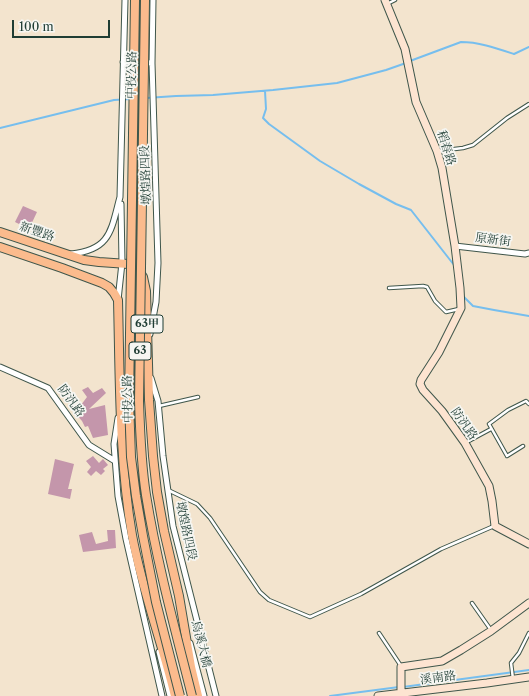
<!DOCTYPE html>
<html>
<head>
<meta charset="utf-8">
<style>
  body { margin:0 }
  #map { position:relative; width:529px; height:696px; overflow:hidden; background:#f3e4ce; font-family:"Libre Caslon Text",serif }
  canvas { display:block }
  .scale { position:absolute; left:12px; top:20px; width:98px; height:18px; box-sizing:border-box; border:2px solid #1f3d34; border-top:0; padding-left:5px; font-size:12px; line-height:14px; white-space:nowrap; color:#1f3d34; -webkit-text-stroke:3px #f6f6f2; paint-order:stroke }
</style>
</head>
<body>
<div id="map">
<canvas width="529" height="696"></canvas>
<div class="scale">100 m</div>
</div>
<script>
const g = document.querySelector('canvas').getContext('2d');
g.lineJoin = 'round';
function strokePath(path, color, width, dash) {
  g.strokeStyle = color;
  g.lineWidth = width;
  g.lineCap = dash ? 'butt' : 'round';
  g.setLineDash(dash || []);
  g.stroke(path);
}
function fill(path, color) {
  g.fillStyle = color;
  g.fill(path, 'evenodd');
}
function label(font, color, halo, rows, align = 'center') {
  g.font = font + ' "Libre Caslon Text","Noto Serif TC",serif';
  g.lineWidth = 3.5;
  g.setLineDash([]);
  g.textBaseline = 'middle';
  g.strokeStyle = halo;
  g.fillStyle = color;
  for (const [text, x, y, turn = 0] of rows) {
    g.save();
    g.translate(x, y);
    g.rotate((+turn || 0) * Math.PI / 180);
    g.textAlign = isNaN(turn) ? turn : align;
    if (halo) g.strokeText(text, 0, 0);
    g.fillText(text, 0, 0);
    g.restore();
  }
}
const stream = new Path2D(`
  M410,61L461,42C479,42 496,48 514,54L529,47
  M265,91L266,109L263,118L269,124L320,161L359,184L396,204L411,210L454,265
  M146,98L176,96L213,95L273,90L337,83L386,70L406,63
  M0,128L114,100L131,99
  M463,296L473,306L494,310L529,316
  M403,687L529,670
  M330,696L399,687`);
const building = new Path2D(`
  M23,206L37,212L29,229L15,222Z
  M88,387L93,393L102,388L106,393L89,409L105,405L108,435L93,438L88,426L85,427L82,421L75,413L87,397L82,390Z
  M93,456L99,463L103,459L108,465L103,469L105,471L101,475L96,471L91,476L87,472L91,467L86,461Z
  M55,459L74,464L68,489H72L70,499L48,494Z
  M107,530H115L116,548L83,552L79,535L92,532L96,544L108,541Z`);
const lane = new Path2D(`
  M387,4L395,0
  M438,151L463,148L473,145L507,118L529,104
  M389,288L423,286L427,287L435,301L446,312L459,309
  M159,406L198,397
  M465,443L491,429
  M523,446L507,456L489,424L508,410L526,401L529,404
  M168,490L197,504L210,518L260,592L269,600L310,617L361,594L441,549L494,526
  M472,603L491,630
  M379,633L401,666
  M513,679L511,663L519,653L529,633`);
const street = new Path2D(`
  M123,62L152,63
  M455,246L525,254L529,253
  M71,254C111,250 111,230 120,197L125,0
  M118,300L122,263L121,204
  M150,334L156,302L158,263L152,63L153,0
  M0,367L48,388L89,445L115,461
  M151,378L158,401L163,456L173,526L216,696
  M118,418L114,444L118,496L126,539L162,696
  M190,643L204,696
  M159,652L170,696`);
const secondary = new Path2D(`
  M385,0L405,49L416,102L437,151L442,168L455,246L460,288L461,308L439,352L421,380L420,384L423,390L442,411L465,443L489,486L492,501L495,526L529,544
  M401,693V667L442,661L461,650L491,631L529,603
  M378,696L487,683L529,677`);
const primary = new Path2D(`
  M0,232L84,260L99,262L128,264L134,267L139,271L143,277L146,291L149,400L153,456L157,492L164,531L179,596L191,667L198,696
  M0,247L62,268L102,283L109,287L114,293L118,300C120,379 119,458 132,535C142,590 162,642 175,696`);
const primaryBridge = new Path2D(`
  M135,0L129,401L131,457L136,496L143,536L156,602L180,696
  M145,0L139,401C140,432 141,464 146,495C157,563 175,629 192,696`);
const shields = [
  [147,324,32],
  [140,351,22]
];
const shieldNames = [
  ["63甲",147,324],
  ["63",140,351]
];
const streetNames = [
  ["中投公路",132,75,-89],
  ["稻春路",446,148,72],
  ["墩煌路四段",146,175,-92],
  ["新豐路",37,232,19],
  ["原新街",493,240,7],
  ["中投公路",128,399,-91],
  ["防汎路",71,401,54],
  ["防汎路",464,424,55],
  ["墩煌路四段",186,531,78],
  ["烏溪大橋",201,644,76],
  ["溪南路",438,678,-7]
];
strokePath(stream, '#76beee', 2);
fill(building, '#c496ab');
strokePath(lane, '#3f564b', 4.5);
strokePath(street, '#3f564b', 7);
strokePath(secondary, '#3f564b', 9);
strokePath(primary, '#3f564b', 10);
strokePath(lane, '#fff', 2.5);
strokePath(street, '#fff', 5);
strokePath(secondary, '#fde4d1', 7);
strokePath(primary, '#fbbb8d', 8);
strokePath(primaryBridge, '#3f564b', 10, []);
strokePath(primaryBridge, '#fbbb8d', 8);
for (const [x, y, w] of shields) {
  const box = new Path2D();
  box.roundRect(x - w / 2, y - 9, w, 18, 3);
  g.fillStyle = '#f6f6f2';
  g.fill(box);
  strokePath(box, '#1f3d34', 1);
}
label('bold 11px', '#1f3d34', null, shieldNames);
label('12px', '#1f3d34', '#f6f6f2', streetNames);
</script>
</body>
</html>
